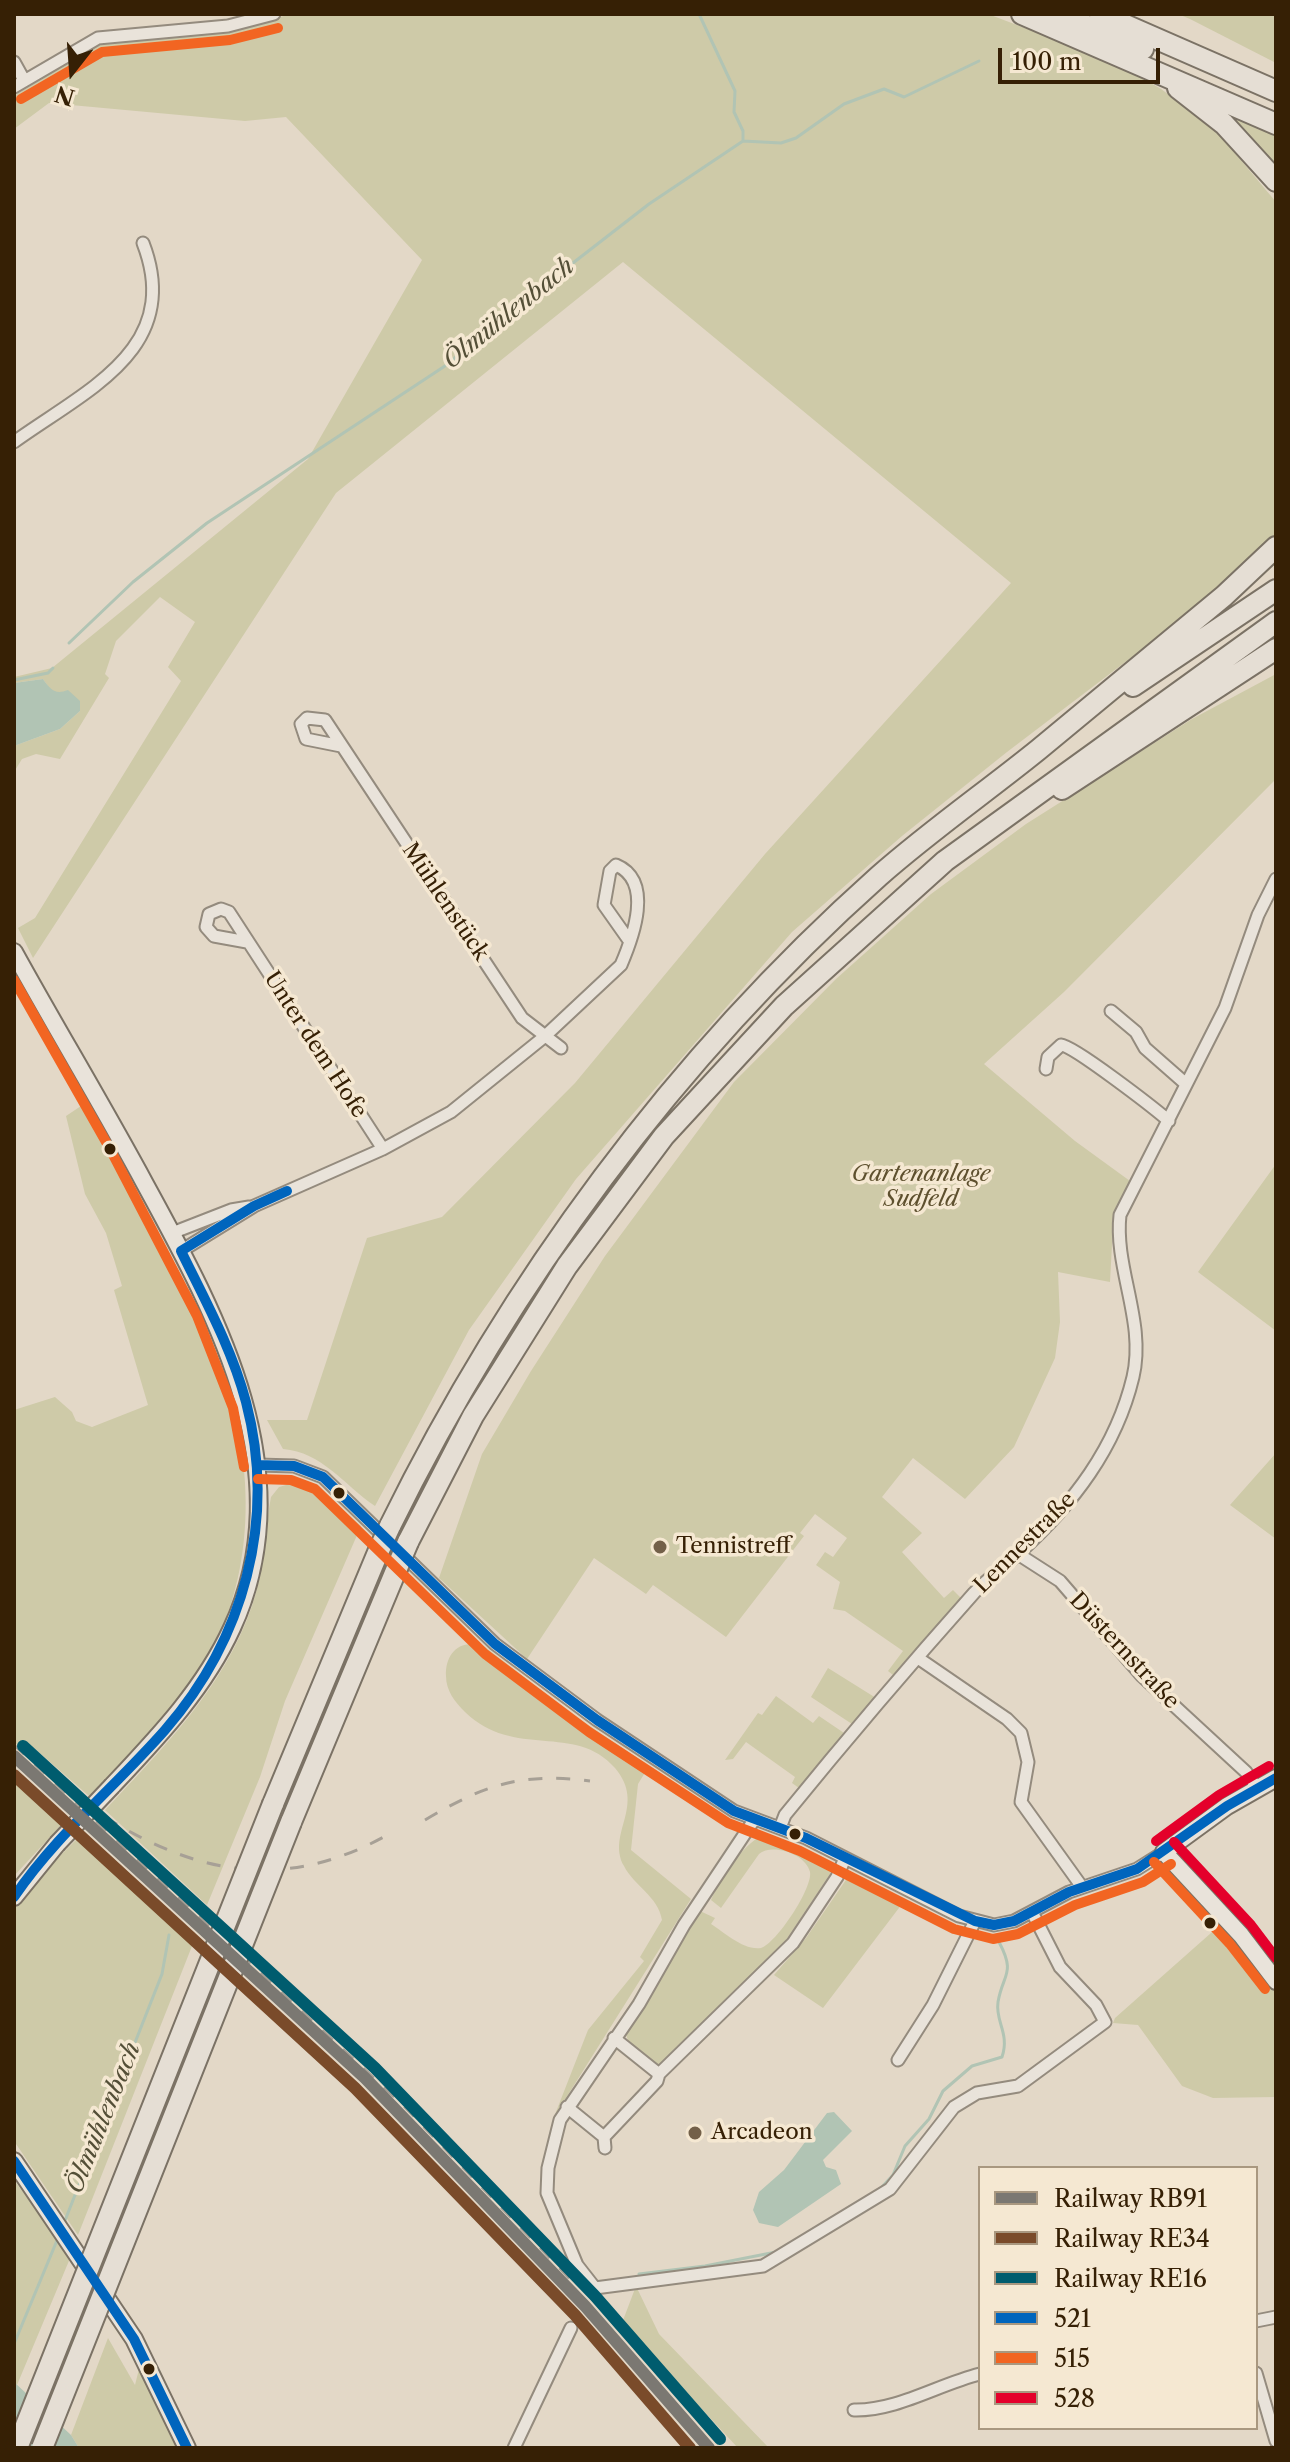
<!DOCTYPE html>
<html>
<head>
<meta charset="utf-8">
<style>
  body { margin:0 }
  #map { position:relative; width:1290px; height:2462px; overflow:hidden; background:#e3d8c7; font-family:"Libre Caslon Text",serif }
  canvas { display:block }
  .frame { position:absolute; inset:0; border:16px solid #362005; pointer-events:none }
  .legend { position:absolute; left:978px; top:2166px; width:280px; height:264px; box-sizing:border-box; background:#f5e8d2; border:2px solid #a99880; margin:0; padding:10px 14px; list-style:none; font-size:24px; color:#362005 }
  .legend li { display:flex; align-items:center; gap:16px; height:40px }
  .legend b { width:40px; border:2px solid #a99880 }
  .north { position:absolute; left:32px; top:32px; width:80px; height:80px; -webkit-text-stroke:6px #f5e8d2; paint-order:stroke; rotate:197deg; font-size:22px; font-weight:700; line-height:32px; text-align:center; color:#362005 }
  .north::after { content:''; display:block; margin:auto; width:28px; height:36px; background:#362005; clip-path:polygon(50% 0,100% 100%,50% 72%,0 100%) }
  .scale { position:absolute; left:998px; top:48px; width:162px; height:36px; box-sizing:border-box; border:4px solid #362005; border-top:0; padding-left:10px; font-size:24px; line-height:28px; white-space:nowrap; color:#362005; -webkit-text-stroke:6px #f5e8d2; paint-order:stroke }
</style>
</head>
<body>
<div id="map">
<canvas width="1290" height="2462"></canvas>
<div class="frame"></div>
<ul class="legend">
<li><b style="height:10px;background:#7b7872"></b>Railway RB91</li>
<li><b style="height:10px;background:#7a4b2a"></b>Railway RE34</li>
<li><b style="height:10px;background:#005c6e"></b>Railway RE16</li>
<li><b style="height:10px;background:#0065bd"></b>521</li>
<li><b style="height:10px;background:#f26522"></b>515</li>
<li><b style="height:10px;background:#e4002b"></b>528</li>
</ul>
<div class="north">N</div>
<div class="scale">100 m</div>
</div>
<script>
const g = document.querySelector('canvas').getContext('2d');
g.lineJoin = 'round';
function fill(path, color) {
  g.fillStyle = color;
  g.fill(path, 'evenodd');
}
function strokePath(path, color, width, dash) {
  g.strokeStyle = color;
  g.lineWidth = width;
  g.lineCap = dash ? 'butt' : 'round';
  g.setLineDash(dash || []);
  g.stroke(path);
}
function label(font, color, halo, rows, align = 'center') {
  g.font = font + ' "Libre Caslon Text",serif';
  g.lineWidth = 7;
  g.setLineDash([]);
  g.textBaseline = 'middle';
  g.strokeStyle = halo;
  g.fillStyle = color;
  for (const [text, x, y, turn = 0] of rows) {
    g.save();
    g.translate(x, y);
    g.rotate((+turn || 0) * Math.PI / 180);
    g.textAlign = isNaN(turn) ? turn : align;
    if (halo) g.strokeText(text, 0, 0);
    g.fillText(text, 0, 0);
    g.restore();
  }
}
const green = new Path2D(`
  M291,14H988L1117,63L1161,89L1213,127L1276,202V539L1245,571L1007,752L902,836L792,932L576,1179L469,1330L375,1506C344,1485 322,1452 283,1449L267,1420H307L367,1238L442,1217L575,1083L765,854L1011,583L623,262L336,493L33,958L18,928L35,918L181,681L168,667L195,622L160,597L116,641L105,674L109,678L60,759L36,754L22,759L14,772V746L60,729L80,711L51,691L43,679L14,683V677L52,668L308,459L422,260L286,117L245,121L49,103L14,129V96L99,43L236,29Z
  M1178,14H1276V63L1190,19Z
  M1208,99L1276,134V165L1248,133Z
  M1276,674V779L1064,992L984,1064L1075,1141L1130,1181L1113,1226L1110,1282L1058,1272L1060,1322L1055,1358L1014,1447L965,1499L913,1458L882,1497L922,1533L902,1552L944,1598L953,1590L963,1600L893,1675L888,1671L903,1651L845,1611L833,1609L840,1582L816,1565L825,1552L833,1557L847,1538L815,1514L800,1533L804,1536L726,1637L653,1585L646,1594L594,1558L527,1659L439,1578L482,1454L531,1371L605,1256L734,1082L836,979L931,894L1026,824L1192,719Z
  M81,1106C110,1150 142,1198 163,1247C169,1260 172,1273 178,1286C191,1313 208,1340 219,1367C258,1466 256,1578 202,1670C174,1717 126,1756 89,1796L34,1748L27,1754L14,1742V1410L55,1397L72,1412L76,1421L92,1427L148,1405L114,1290L122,1286L106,1233L85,1194L66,1116Z
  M1276,1164V1331L1198,1272Z
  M1276,1453V1539L1230,1505Z
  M293,1483L320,1490L361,1526L285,1701L260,1777L207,1905L105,1810C163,1748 224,1688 252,1606C264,1571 264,1533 271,1497L279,1487Z
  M473,1644L485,1647L572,1714L649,1766L638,1784L631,1850L691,1899L554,2117L588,2030L644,1961L640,1957L662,1920C658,1896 634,1886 624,1866C606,1833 647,1806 615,1768C575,1722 514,1760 465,1712C455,1702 446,1691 446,1676C445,1658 455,1643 473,1644Z
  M828,1668L876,1698L852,1724L811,1697Z
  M776,1696L813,1723L819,1716L844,1733L799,1788L792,1783L795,1777L746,1742L733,1759L725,1760L758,1713L762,1715Z
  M14,1777L63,1823L14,1876Z
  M767,1834L830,1862V1874L782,1946L659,2068L629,2043L625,2032L646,2004L700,1911L715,1918L711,1924C724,1932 744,1951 761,1948C776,1944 813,1888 810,1872C806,1854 772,1843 759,1854L721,1908L711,1900C719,1881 745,1839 767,1834Z
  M79,1837L194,1941L78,2235L14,2141V1911L26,1889Z
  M857,1876L905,1900L823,2008L774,1975L806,1938L848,1877Z
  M1220,1925L1276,1990V2097L1213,2098L1182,2086L1138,2025L1113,2023L1115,2018Z
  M14,2180L71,2256L17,2385L14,2382Z
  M636,2286L659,2334L769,2448H738L622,2323Z
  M108,2338L135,2385L139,2369L177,2448H79L71,2435Z`);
const water = new Path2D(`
  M43,679C51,690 55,695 68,690L80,701V711L60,729L14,746V683Z
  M834,2112L852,2131L823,2160L826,2167L836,2170L841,2184L778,2227L759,2223L753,2210L759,2192L784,2170L827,2113Z
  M14,2382L71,2435L79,2448H20L14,2440Z`);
const stream = new Path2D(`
  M699,14L735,91L734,112L743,131V141
  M69,643L133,582L207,523L451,362L466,346L649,204L743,141L781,143L796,138L844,104L884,89L904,97L979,61
  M14,680L48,673L53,668
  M881,2188L893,2175L905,2146L929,2119L943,2091L972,2066L1002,2057C1010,2033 995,2022 998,2002C1003,1973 1016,1974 999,1942
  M64,2223L162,1974L169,1935
  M639,2274L705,2266L776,2252
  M14,2344L58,2238`);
const street = new Path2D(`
  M14,62L24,80
  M14,87L98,38L228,26L274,14
  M14,442C86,390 184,349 143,243
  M341,746L306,739L301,724L307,718L325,720L522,1018L561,1048
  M247,942L214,936L206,927L209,914L221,909L229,912L383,1149
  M1111,1011L1136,1032L1145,1048L1186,1084
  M1046,1069L1048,1057L1061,1045C1074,1046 1154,1108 1169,1121
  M172,1233L231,1210L249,1207
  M181,1251L254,1206L383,1149L451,1112L544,1037L621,965C633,937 654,881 616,865L610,871L604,905L628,939
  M258,1465L294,1466L323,1477L495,1644L597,1720L734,1811L806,1838L959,1916L994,1925L1014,1921L1069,1892L1137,1869L1164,1852
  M1018,1554L1060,1581L1142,1676L1246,1772L1258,1789
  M918,1658L1007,1719L1021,1733L1028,1762L1021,1802L1082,1887
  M754,1820L684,1925L639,2004L560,2120L548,2168L547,2193L577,2265L595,2288L763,2266L890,2189L954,2107L977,2093L1018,2086L1105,2022L1096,2005L1060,1967L1032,1912
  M780,1828L785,1815C846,1740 909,1666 974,1593C988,1578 1004,1567 1019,1553C1073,1504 1116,1448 1133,1377C1146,1322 1114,1268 1120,1215L1225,1008L1258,915L1276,879
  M614,2038L659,2074
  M898,2060L933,2005L975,1921
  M567,2107L604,2137
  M605,2148L604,2137L657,2081L659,2074L793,1943L837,1877L845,1858
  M1256,2321L1276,2317
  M1256,2373L1276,2441
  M854,2410C897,2411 939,2384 980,2374
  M514,2448L571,2328`);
const secondary = new Path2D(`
  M14,952C57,1030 103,1106 145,1184C219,1319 303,1474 232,1628C204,1689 158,1737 112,1786
  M1276,1778L1227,1806L1164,1852L1241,1935L1276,1981
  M14,1897L57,1844
  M14,2161L134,2339L187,2448`);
const highway = new Path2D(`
  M1022,14L1276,124
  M1058,14L1143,49
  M1100,14L1276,91
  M1178,88L1224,124L1276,181
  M1133,686L1276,590
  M1062,789L1276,649
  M390,1526C510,1282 675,1058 879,876C930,831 986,792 1038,750C1100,699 1162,647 1224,596L1276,547
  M408,1542L473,1416L567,1266L664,1136L784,1006L945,861L1276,622
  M273,1804L379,1550
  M291,1822L397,1568`);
const rail = new Path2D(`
  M14,1745L403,2105L572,2281
  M105,1817C201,1877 289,1891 391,1833
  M425,1820C484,1785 521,1772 590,1781`);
const secondaryBridge = new Path2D(`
  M57,1844L112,1786`);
const highwayBridge = new Path2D(`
  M379,1550L390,1526
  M397,1568L408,1542
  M17,2448L273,1804
  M42,2448L291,1822`);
const bus1 = new Path2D(`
  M181,1251L254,1206L287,1191
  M258,1465L294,1466L323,1477L495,1644L597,1720L734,1811L806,1838L975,1921L994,1925L1014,1921L1069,1892L1137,1869L1227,1806L1276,1778
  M14,1897C57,1834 115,1787 165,1730C244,1639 277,1520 246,1402C232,1349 205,1300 181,1251
  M14,2161L134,2339L187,2448`);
const bus2 = new Path2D(`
  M21,99L102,52L230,40L278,28
  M14,980L110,1149L197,1316L233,1408L244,1467
  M258,1479L291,1480L315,1489L485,1654L589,1732L728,1823L800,1851L954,1929L993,1939L1018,1934L1075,1905L1143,1882L1171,1864
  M1154,1862L1230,1944L1265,1989`);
const bus3 = new Path2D(`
  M1156,1841L1219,1795L1269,1766
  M1174,1842L1251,1925L1276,1958`);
const rail1 = new Path2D(`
  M14,1756L365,2078L585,2306L709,2448`);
const rail2 = new Path2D(`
  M14,1775L355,2088L575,2315L690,2448`);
const rail3 = new Path2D(`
  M23,1746L375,2068L595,2296L720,2439`);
const markers = [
  [110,1149,7,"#362005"],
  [339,1493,7,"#362005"],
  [660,1547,8,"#736049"],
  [795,1834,7,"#362005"],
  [1210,1923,7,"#362005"],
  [695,2133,8,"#736049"],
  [149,2369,7,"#362005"]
];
const streetNames = [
  ["Mühlenstück",445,902,56],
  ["Unter dem Hofe",315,1045,57],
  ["Lennestraße",1025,1543,-45],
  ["Düsternstraße",1124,1651,47]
];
const parkNames = [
  ["Gartenanlage",921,1175],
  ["Sudfeld",921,1200]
];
const poiNames = [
  ["Tennistreff",676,1547],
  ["Arcadeon",711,2133]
];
const waterNames = [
  ["Ölmühlenbach",509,314,-39],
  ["Ölmühlenbach",104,2118,-68]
];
fill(green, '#cecaa8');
fill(water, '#b1c4b4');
strokePath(stream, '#b1c4b4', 3);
strokePath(street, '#948b7e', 15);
strokePath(secondary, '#7b7265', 20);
strokePath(highway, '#7b7265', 24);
strokePath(street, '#e9e3da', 11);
strokePath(secondary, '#e9e3da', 16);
strokePath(highway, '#e5ded4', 20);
strokePath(rail, '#a7a096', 3, [14, 14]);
strokePath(secondaryBridge, '#7b7265', 20, []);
strokePath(highwayBridge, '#7b7265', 24, []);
strokePath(secondaryBridge, '#e9e3da', 16);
strokePath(highwayBridge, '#e5ded4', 20);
strokePath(bus1, '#0065bd', 10);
strokePath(bus2, '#f26522', 10);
strokePath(bus3, '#e4002b', 10);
strokePath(rail1, '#7b7872', 12);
strokePath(rail2, '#7a4b2a', 12);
strokePath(rail3, '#005c6e', 12);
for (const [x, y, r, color] of markers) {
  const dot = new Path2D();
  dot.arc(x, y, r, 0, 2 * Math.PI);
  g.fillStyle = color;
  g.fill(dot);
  strokePath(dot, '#f5e8d2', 3);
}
label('22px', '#362005', '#f5e8d2', streetNames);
label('italic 22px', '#5e502e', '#f5e8d2', parkNames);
label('22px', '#362005', '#f5e8d2', poiNames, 'left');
label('italic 24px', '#544f37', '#f5e8d2', waterNames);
</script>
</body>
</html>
